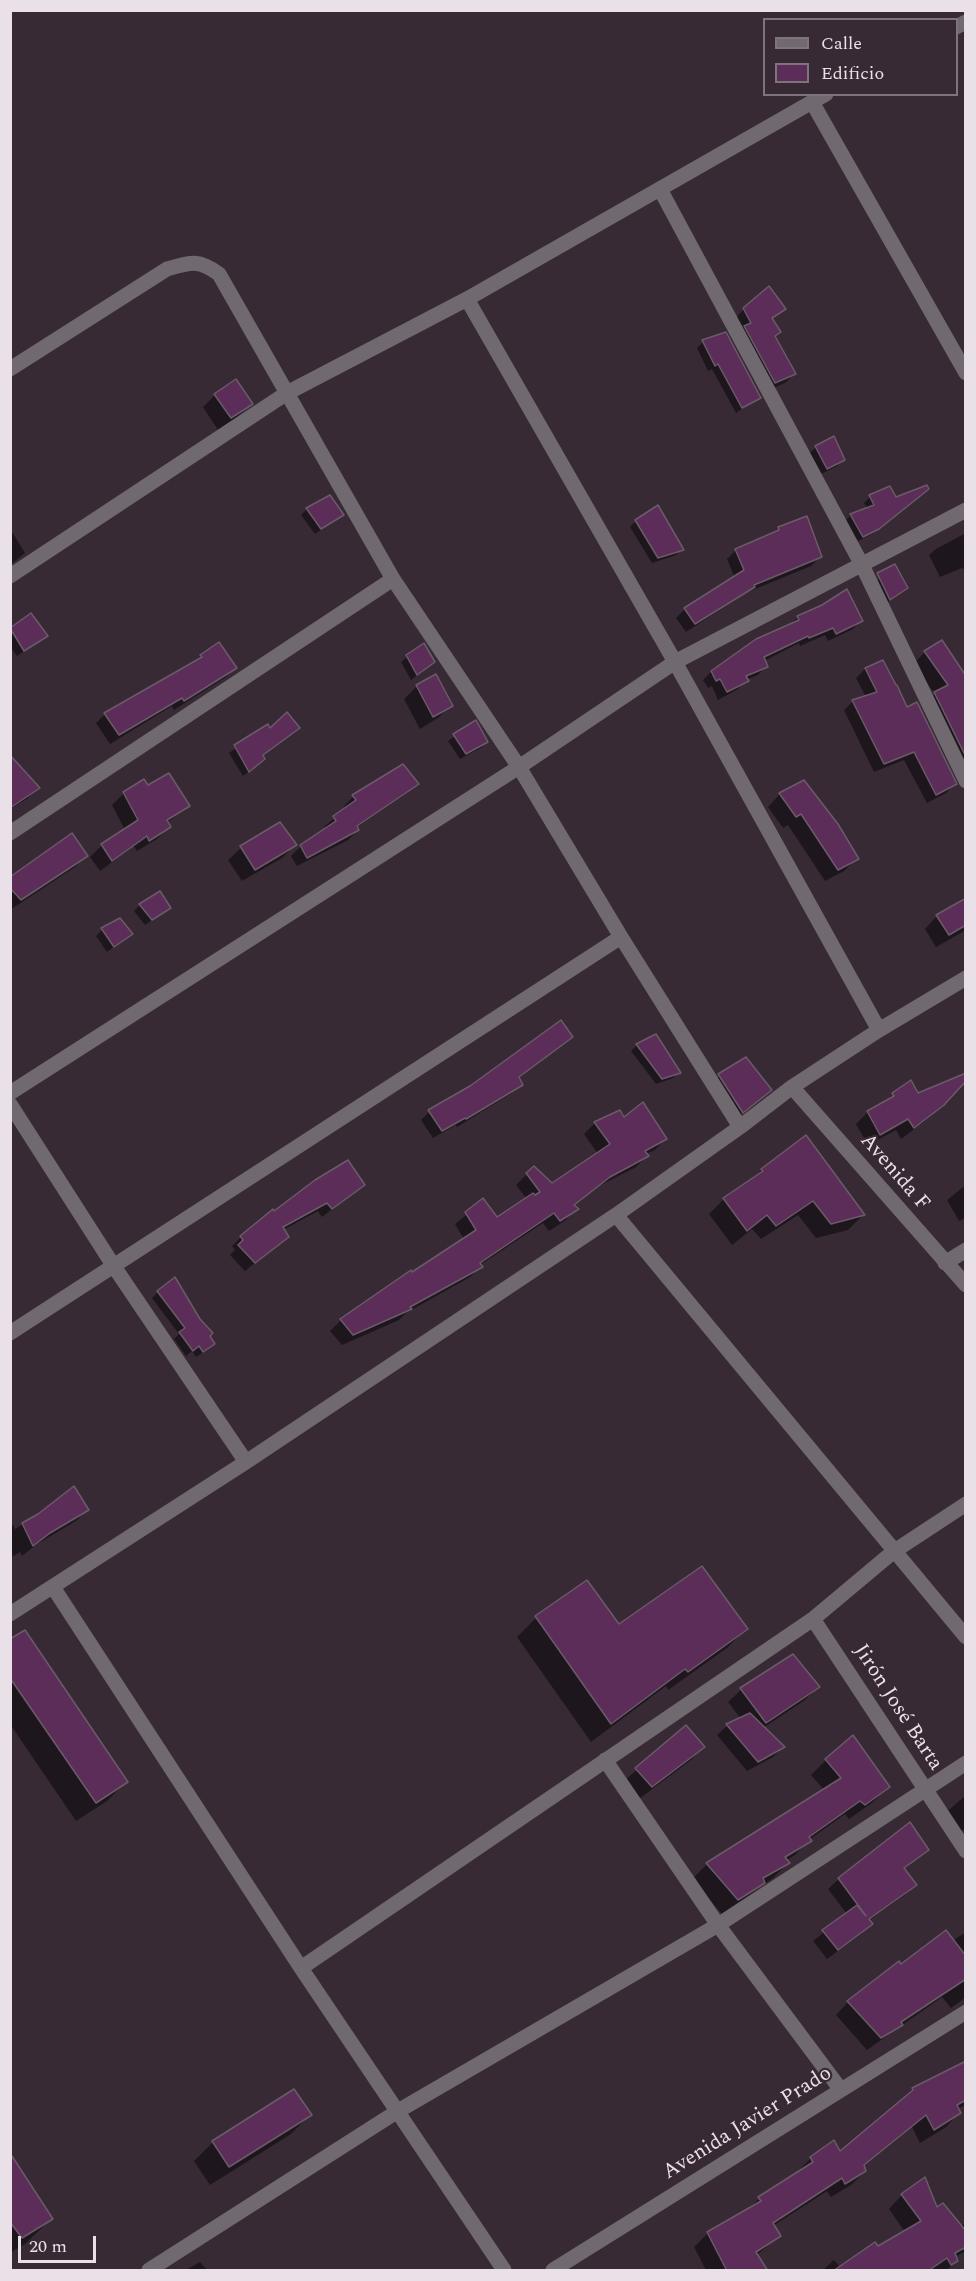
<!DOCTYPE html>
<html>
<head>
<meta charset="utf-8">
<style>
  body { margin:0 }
  #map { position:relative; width:976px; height:2281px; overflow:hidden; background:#372a35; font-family:Spectral,serif }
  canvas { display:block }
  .frame { position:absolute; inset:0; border:12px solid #eae1e8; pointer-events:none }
  .legend { position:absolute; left:763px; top:18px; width:195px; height:78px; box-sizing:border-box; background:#372a35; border:2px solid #7f737d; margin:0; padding:8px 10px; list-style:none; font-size:18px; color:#eae1e8 }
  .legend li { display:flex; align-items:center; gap:12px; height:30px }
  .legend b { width:30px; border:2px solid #7f737d }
  .scale { position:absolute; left:18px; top:2236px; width:78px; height:27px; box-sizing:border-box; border:3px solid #eae1e8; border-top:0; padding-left:8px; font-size:18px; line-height:21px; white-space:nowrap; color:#eae1e8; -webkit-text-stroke:4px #372a35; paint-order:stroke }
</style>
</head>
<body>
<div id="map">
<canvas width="976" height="2281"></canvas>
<div class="frame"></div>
<ul class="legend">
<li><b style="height:8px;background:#70696f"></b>Calle</li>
<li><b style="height:16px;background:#5c2d58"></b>Edificio</li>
</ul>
<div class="scale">20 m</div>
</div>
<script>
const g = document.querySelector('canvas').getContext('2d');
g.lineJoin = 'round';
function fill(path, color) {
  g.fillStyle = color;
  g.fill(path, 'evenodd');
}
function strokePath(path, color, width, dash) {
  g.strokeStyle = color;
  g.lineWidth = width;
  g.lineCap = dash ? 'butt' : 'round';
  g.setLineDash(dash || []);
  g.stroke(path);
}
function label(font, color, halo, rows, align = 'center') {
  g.font = font + ' Spectral,serif';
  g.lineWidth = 4.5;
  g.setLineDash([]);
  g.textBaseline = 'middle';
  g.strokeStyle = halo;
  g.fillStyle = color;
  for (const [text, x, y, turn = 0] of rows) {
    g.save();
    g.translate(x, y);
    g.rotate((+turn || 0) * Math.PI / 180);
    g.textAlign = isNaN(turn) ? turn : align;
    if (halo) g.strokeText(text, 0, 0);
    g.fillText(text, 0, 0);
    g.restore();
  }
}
const shadow = new Path2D(`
  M784,308L771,320L774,337L795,374L785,383L766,391L735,319L744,309Z
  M725,334L759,397L736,413L712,369L708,371L697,348L703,342Z
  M215,395L251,403L238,416L218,430L203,407Z
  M816,447L843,460L837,466L821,474L810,453Z
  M890,488L896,499L928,489L872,534L856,542L845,521L851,515L868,509L864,503L870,497Z
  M307,509L342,515L315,534L301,515Z
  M636,521L682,549L676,555L652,563L630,527Z
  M779,528L820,557L811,566L748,592L686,632L676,618L685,609L735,578L727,559L736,550L773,535Z
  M12,532L25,553L10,565V533Z
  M966,533V572L962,568L940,577L929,555L936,549Z
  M896,570L907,588L884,605L874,585L880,578Z
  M823,607L861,621L853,629L828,641L825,635L800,646L799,643L764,661L766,666L758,675L746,680L738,689L718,700L712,686L708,688L703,680L711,672L756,640L789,626L798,617Z
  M30,615L46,636L17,656L10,646V630Z
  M423,645L434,662L411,680L401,662Z
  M925,652L966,678V784L923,706L935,694L913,664Z
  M201,656L235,668L226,677L174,710L172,706L110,744L96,723L105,714L193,664Z
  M865,669L906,709L955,784L946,793L927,803L904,760L874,772L844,710L853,701L866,697L856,678Z
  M417,686L451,705L438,718L420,729L404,699Z
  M475,722L487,742L481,748L460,759L448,741Z
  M267,726L270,730L298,728L262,756L257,765L243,776L229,753Z
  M10,770L38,788L27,799L10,809Z
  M417,784L407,793L356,828L358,830L348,840L297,866L291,856L301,846L326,830L324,827L345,809L344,806L353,797Z
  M147,787L188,806L167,823L169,827L157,839L137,851L134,846L100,871L90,857L102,845L125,830L112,805L124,793Z
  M780,794L857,858L844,871L825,881L788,825L783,828L768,807Z
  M295,845L282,858L242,881L228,860L241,848Z
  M86,856L75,867L10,910V878Z
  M966,896V930L936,947L925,929L937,916Z
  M140,905L169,908L145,925L134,911Z
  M102,930L131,934L107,952L96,936Z
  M656,1036L679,1072L673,1078L656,1084L631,1051L637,1045Z
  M571,1037L518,1079L521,1084L512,1093L457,1127L456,1125L433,1138L421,1120L429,1112L488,1074Z
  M719,1076L770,1090L729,1124L707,1088Z
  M910,1082L918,1095L943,1104L930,1117L901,1139L896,1130L868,1145L856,1124L868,1112L884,1103L891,1096L898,1102L893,1095Z
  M624,1120L665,1139L655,1150L646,1154L647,1156L636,1167L597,1187L573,1206L576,1209L566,1220L549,1231L543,1223L480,1265L481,1267L470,1277L406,1313L399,1320L342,1345L330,1331L341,1320L410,1273L411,1274L464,1239L455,1224L483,1201L497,1219L527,1199L516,1185L527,1174L552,1185L598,1154L584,1134L595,1123Z
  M762,1170L863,1215L848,1230L816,1238L798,1215L761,1239L752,1229L732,1245L709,1214L724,1199L751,1181Z
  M363,1185L322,1217L318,1211L283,1230L287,1237L245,1271L230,1255L235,1250L232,1246L241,1237Z
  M966,1185V1218L959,1221L947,1200Z
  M158,1292L208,1336L213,1344L207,1350L196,1357L192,1351L186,1356L174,1339L179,1334L152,1298Z
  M87,1510L76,1521L37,1544L22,1556L20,1552L10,1558V1520L15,1529L39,1515Z
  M587,1583L618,1626L746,1629L727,1648L668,1690L666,1686L591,1742L517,1637L536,1618Z
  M10,1641L126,1782L107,1801L76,1821L10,1724Z
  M792,1656L818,1687L805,1700L763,1728L783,1747L773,1757L747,1771L717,1735L727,1726L741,1719L728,1702L741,1690Z
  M686,1727L703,1747L691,1760L639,1799L623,1782Z
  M826,1760L888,1787L873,1802L849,1819L845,1814L809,1840L795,1855L786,1861L788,1863L773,1878L722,1914L692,1879L707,1864L824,1790L811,1775Z
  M966,1795V1828L960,1832L943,1815Z
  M927,1850L903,1870L915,1885L905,1895L868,1921L871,1924L861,1934L827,1959L813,1941L847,1914L828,1889L839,1879Z
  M966,1932V1997L951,2008L942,1997L867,2050L836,2015L848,2002L901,1966L952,1941Z
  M966,2062V2105L957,2109L959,2113L946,2127L920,2143L912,2127L863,2167L865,2171L851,2185L831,2197L827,2191L773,2226L779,2236L757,2255L766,2270H706L694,2247L708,2233L747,2210L759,2199L797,2172L811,2158L840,2153L913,2089Z
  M310,2115L291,2134L210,2185L194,2161L213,2142Z
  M10,2155L51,2219L26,2243L10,2253Z
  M902,2195L937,2210L960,2226L966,2223V2251L955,2257L957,2260L947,2270H823L834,2260L840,2267L905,2232L889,2209Z
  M200,2262L207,2270H186Z`);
const building = new Path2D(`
  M769,286L786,309L772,318L781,332L775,336L796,374L775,383L744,326L751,323L743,308Z
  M726,332L761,398L742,408L718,364L715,366L702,340Z
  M236,379L253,404L231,418L214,394Z
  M834,436L845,460L827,469L815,446Z
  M927,485L929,489L879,529L863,537L850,514L874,505L869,495L890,486L896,497Z
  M330,495L344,515L321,529L306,508Z
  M658,505L684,550L658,558L635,520Z
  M807,516L822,557L754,585L755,587L695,624L684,608L744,570L735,549L779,530L778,527Z
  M895,564L908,588L890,600L877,573Z
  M847,589L863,621L836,634L833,628L809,638L808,636L764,657L768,667L746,676L749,681L727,692L720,679L716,681L711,671L756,639L799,620L797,616L822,605Z
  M31,613L48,636L24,651L10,628Z
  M942,640L966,676V757L934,692L948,685L924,651Z
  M219,642L237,668L184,701L182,698L119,735L104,713L202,657L200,655Z
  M424,643L435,662L417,675L406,655Z
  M883,660L896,685H897L907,707L917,702L957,784L936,795L914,752L884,764L852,700L877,692L865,668Z
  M436,674L453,706L433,717L416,685Z
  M287,712L300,728L263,755L265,759L249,772L234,745L268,724L270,728Z
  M476,720L488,742L466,754L453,734Z
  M10,755L40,788L10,808Z
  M403,764L419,784L357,826L359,830L307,858L300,845L336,821L333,816L356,800L352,795Z
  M169,773L190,806L167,820L171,827L149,841L147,836L112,861L101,844L138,820L123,792L144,779L148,785Z
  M804,780L838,824L859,859L838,870L801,814L796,817L779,793Z
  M280,822L297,845L255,870L240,846Z
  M72,833L88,856L21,900L10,888V877Z
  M160,891L171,908L152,920L139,904Z
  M966,898V925L949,935L936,915Z
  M120,918L133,934L114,947L101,928Z
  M561,1020L573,1037L519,1077L523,1085L466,1119L465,1118L442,1131L428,1110L470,1086Z
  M656,1034L681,1073L662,1079L636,1044Z
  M746,1057L772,1090L743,1113L718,1074Z
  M966,1073V1081L944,1105L914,1128L908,1119L880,1135L867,1111L894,1096L892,1093L911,1080L918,1093Z
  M643,1102L667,1139L645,1151L649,1156L610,1177L574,1205L579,1209L560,1221L554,1213L480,1263L483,1267L410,1307L412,1309L353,1335L340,1319L411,1270L412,1272L476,1230L465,1212L483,1198L497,1217L533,1193L535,1195L540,1192L526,1173L534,1166L552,1183L610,1144L594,1122L620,1110L624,1117Z
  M806,1135L865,1215L831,1224L813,1201L776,1226L767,1215L747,1231L723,1198L763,1171L761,1169Z
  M348,1160L365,1185L332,1209L327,1203L283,1227L289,1237L255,1263L238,1245L243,1240L240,1236L273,1209L274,1211L315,1180Z
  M175,1277L200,1319L213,1333L210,1336L215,1344L203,1352L199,1346L193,1351L179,1332L185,1328L157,1291Z
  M74,1486L89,1510L50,1533L33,1546L22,1523L38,1514Z
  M702,1566L748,1629L688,1672L685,1669L611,1724L535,1616L587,1580L619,1624Z
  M25,1630L128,1782L96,1803L10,1678V1639Z
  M793,1654L820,1687L766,1723L740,1688Z
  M750,1713L785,1747L758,1762L726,1724Z
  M686,1725L705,1747L652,1787L635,1768Z
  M853,1735L890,1787L865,1805L860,1801L809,1837L812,1841L785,1857L790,1863L763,1878L765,1883L738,1900L706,1863L841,1778L825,1759Z
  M910,1822L929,1850L904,1868L917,1885L869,1919L873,1924L838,1950L822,1930L857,1905L866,1916L838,1878Z
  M946,1930L966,1956V1979L901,2022L903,2025L881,2038L847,2001L899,1961L901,1964Z
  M966,2061V2100L957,2105L961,2113L934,2130L926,2115L864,2165L866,2171L845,2184L842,2178L773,2223L781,2236L756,2252L768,2271H727L707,2232L761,2201L758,2197L813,2162L810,2157L834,2140L840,2151L913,2090L912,2088Z
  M294,2089L312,2115L229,2167L212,2141Z
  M10,2153L53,2219L22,2238L10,2222Z
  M925,2177L937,2207L943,2203L966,2231V2247L955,2253L958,2261L951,2265L947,2258L928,2271H833L875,2242L878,2246L921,2221L901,2194Z`);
const street = new Path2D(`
  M956,27L966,22
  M812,102L966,373
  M660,189L862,565L966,781
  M467,299L675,662L879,1030
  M10,369L167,269C191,262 198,259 219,274L393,579L519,767L621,937L740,1127
  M10,576L287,393L467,299L826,94
  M10,833L393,579
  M792,1087L966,1285
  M10,1093L519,767L675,662L966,510
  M10,1104L113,1265L246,1462
  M616,1215L966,1637
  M945,1263L966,1250
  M10,1333L621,937
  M53,1587L301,1968L504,2270
  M10,1614L246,1462L616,1215L740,1127L792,1087L879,1030L966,978
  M813,1619L966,1851
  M605,1760L718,1925L841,2090
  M301,1968L813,1619L893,1552L966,1504
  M149,2270L398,2111L718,1925L966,1763
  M553,2270L966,2012`);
const streetNames = [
  ["Avenida F",894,1173,49],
  ["Jirón José Barta",897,1708,57],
  ["Avenida Javier Prado",748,2124,-32]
];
fill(shadow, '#0007');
fill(building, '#5c2d58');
strokePath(building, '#6a5b68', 1.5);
strokePath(street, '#70696f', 15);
label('21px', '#eae1e8', '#372a35', streetNames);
</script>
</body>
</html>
